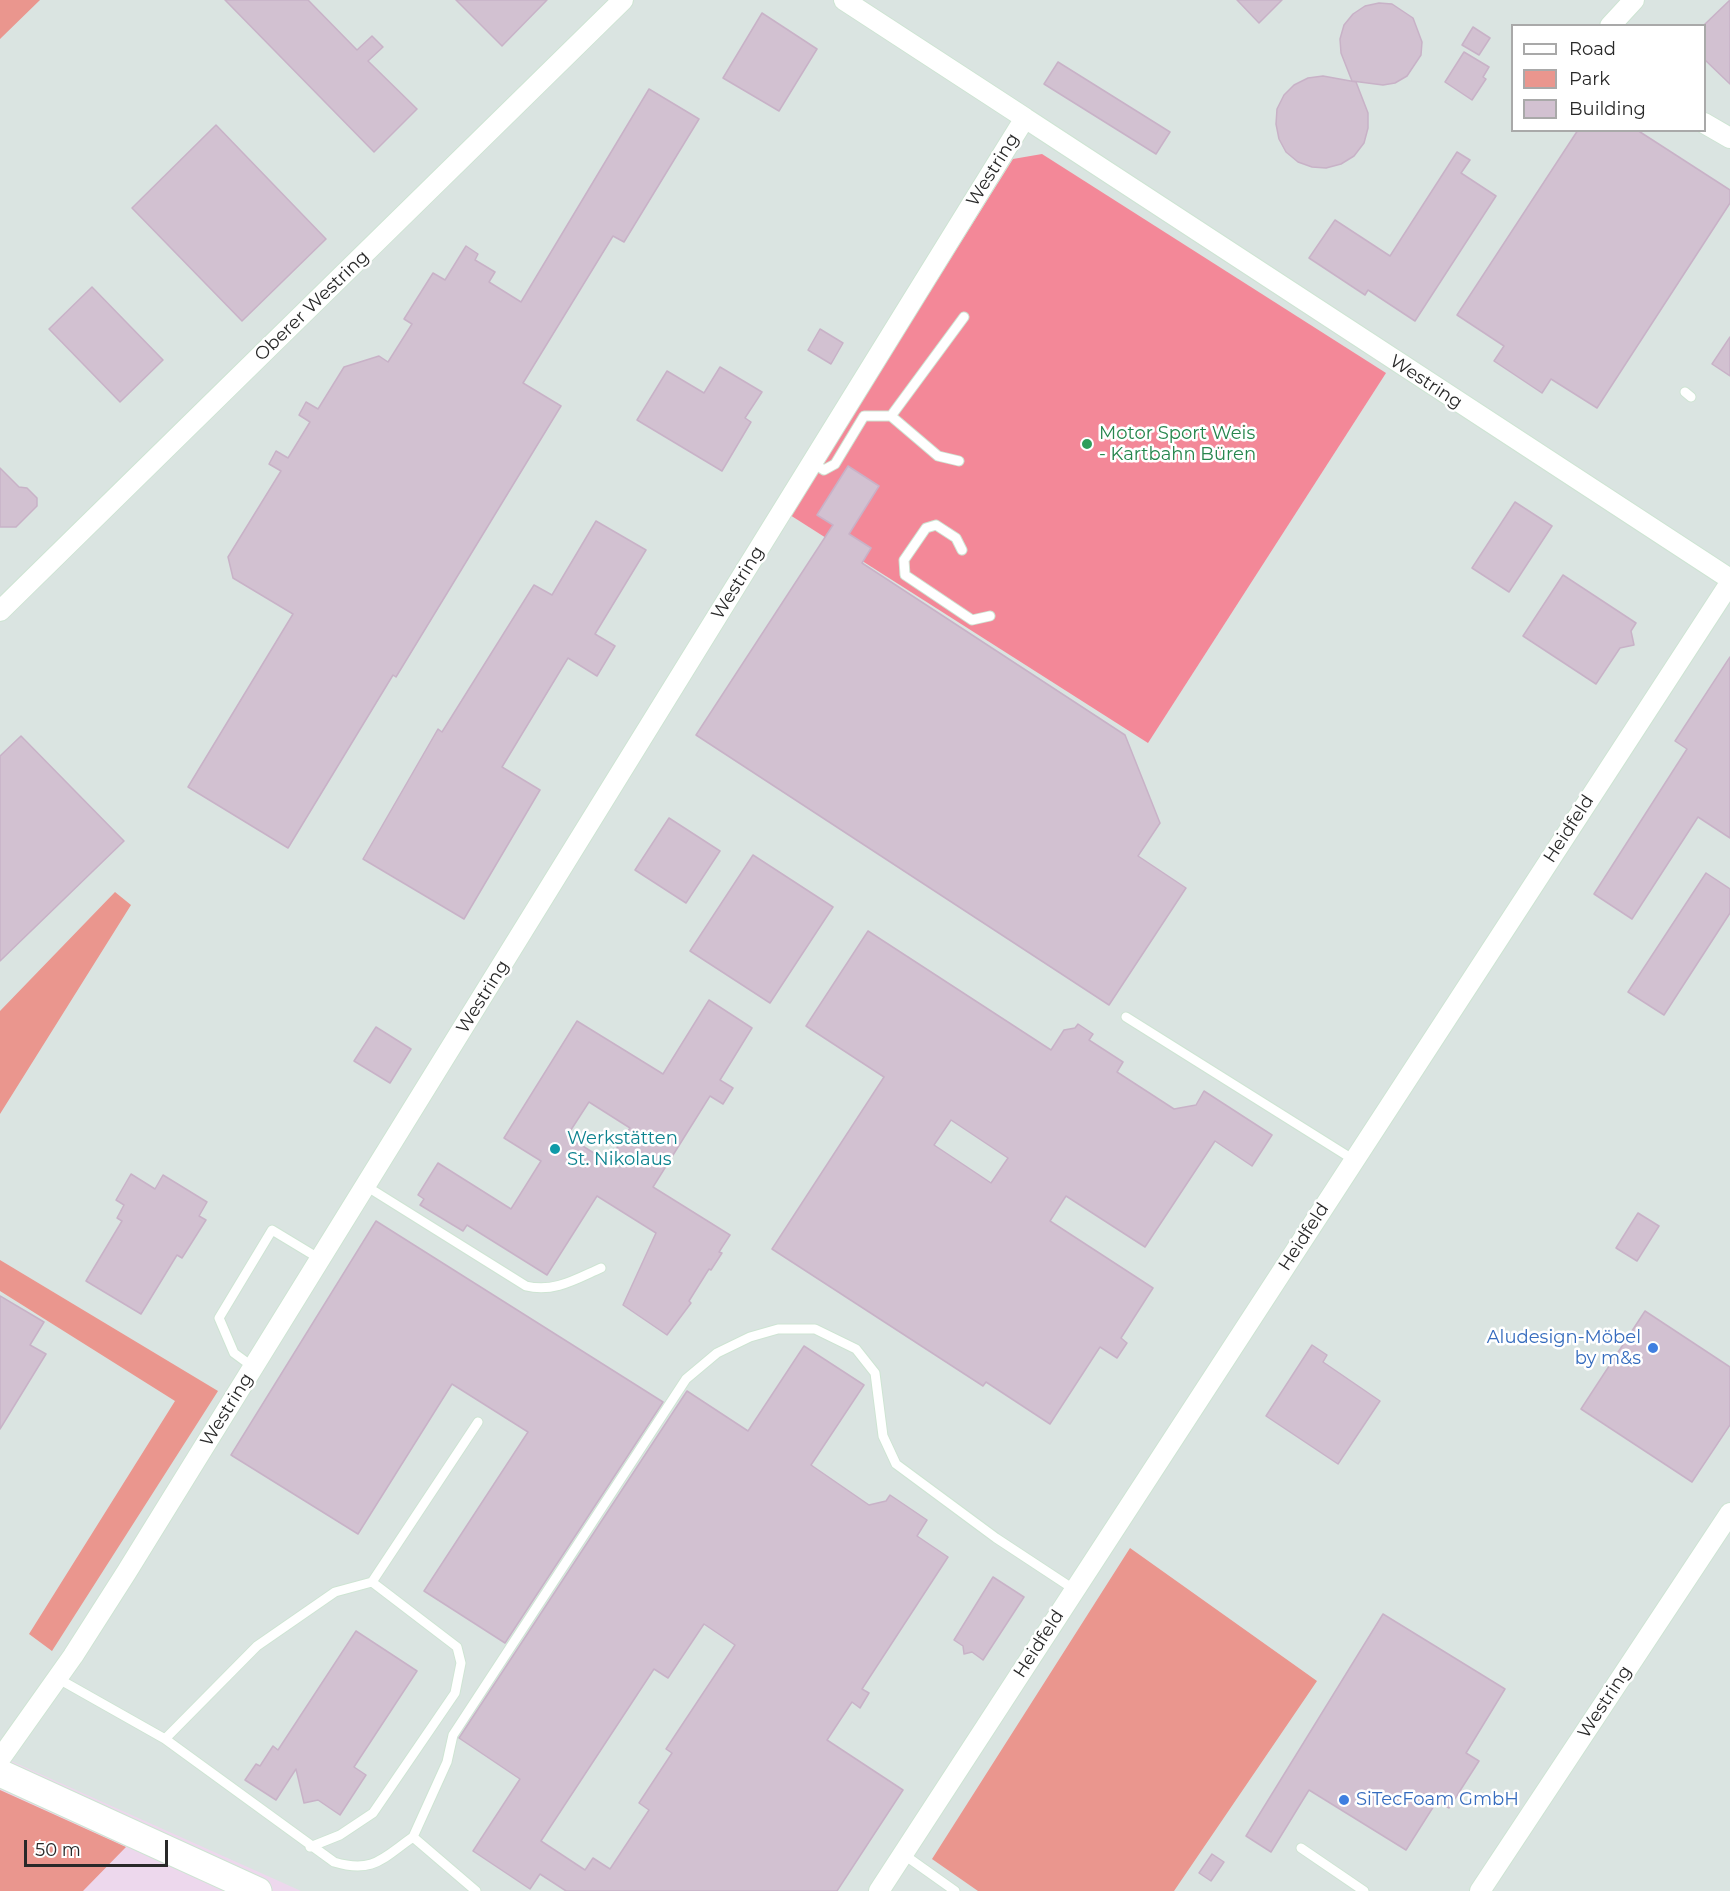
<!DOCTYPE html>
<html>
<head>
<meta charset="utf-8">
<style>
  body { margin:0 }
  #map { position:relative; width:1730px; height:1891px; overflow:hidden; background:#edd8ed; font-family:Montserrat,sans-serif }
  canvas { display:block }
  .legend { position:absolute; left:1511px; top:24px; width:195px; height:108px; box-sizing:border-box; background:#fff; border:2px solid #a9a9a9; margin:0; padding:8px 10px; list-style:none; font-size:18px; color:#292929 }
  .legend li { display:flex; align-items:center; gap:12px; height:30px }
  .legend b { width:30px; border:2px solid #a9a9a9 }
  .scale { position:absolute; left:24px; top:1840px; width:144px; height:27px; box-sizing:border-box; border:3px solid #292929; border-top:0; padding-left:8px; font-size:18px; line-height:21px; white-space:nowrap; color:#292929; -webkit-text-stroke:4px #fff; paint-order:stroke }
</style>
</head>
<body>
<div id="map">
<canvas width="1730" height="1891"></canvas>
<ul class="legend">
<li><b style="height:8px;background:#fff"></b>Road</li>
<li><b style="height:16px;background:#ea968e"></b>Park</li>
<li><b style="height:16px;background:#d2c1d1"></b>Building</li>
</ul>
<div class="scale">50 m</div>
</div>
<script>
const g = document.querySelector('canvas').getContext('2d');
g.lineJoin = 'round';
function fill(path, color) {
  g.fillStyle = color;
  g.fill(path, 'evenodd');
}
function strokePath(path, color, width, dash) {
  g.strokeStyle = color;
  g.lineWidth = width;
  g.lineCap = dash ? 'butt' : 'round';
  g.setLineDash(dash || []);
  g.stroke(path);
}
function label(font, color, halo, rows, align = 'center') {
  g.font = font + ' Montserrat,sans-serif';
  g.lineWidth = 5;
  g.setLineDash([]);
  g.textBaseline = 'middle';
  g.strokeStyle = halo;
  g.fillStyle = color;
  for (const [text, x, y, turn = 0] of rows) {
    g.save();
    g.translate(x, y);
    g.rotate((+turn || 0) * Math.PI / 180);
    g.textAlign = isNaN(turn) ? turn : align;
    if (halo) g.strokeText(text, 0, 0);
    g.fillText(text, 0, 0);
    g.restore();
  }
}
const industrial = new Path2D(`
  M38,0H1730V1891H301L0,1756V37ZM1512,26H1704V130H1512Z`);
const green = new Path2D(`
  M0,0H40L0,39Z
  M115,892L131,905L0,1114V1011Z
  M0,1260L218,1391L52,1651L29,1634L175,1401L0,1291Z
  M1130,1548L1317,1681L1174,1891H978L932,1859Z
  M0,1790L126,1847L83,1891H0Z`);
const pitch = new Path2D(`
  M1042,154L1386,373L1148,743L790,515L1013,159Z`);
const building = new Path2D(`
  M225,0H308L357,50L372,36L383,47L368,61L417,109L374,152Z
  M456,0H547L502,46Z
  M1237,0H1282L1259,23Z
  M1730,0V84L1704,59V25Z
  M1379,3L1392,4L1413,18L1422,42L1421,55L1407,76L1395,83L1383,85L1352,81L1341,53L1340,39L1344,25L1353,14L1365,6Z
  M762,13L817,49L779,111L723,78Z
  M1473,27L1490,38L1479,55L1462,45Z
  M1464,52L1489,67L1483,77L1486,79L1472,100L1445,82Z
  M1058,62L1170,132L1156,154L1044,84Z
  M1323,76L1356,82L1368,113V128L1364,143L1354,156L1341,164L1326,168L1312,167L1298,162L1286,152L1279,139L1276,124L1277,109L1284,95L1294,85L1308,78Z
  M649,89L699,119L624,242L613,236L523,383L561,406L396,677L393,675L288,848L188,787L293,614L233,578L228,557L281,471L269,464L276,451L288,458L310,422L299,415L306,402L318,409L344,367L379,356L388,362L412,324L404,319L433,273L445,280L466,246L478,254L475,260L495,272L489,282L521,302Z
  M216,125L326,239L242,321L132,208Z
  M1578,130H1637L1730,190V203L1597,408L1551,379L1542,393L1494,361L1504,346L1457,315Z
  M1457,152L1470,160L1461,173L1496,196L1415,321L1368,290L1365,295L1309,258L1335,220L1390,256Z
  M92,287L163,360L120,402L49,329Z
  M820,329L843,343L831,364L808,350Z
  M1730,337V376L1712,364Z
  M720,367L762,392L745,418L751,422L722,471L637,420L667,371L704,393Z
  M848,466L879,486L849,534L871,548L862,563L1125,735L1160,823L1138,856L1186,888L1109,1005L696,735L833,525L817,515Z
  M0,468L19,487L27,488L37,498V506L16,527H0Z
  M1515,502L1552,526L1509,592L1472,568Z
  M596,521L646,550L595,634L615,646L597,676L568,658L502,767L540,790L464,919L363,859L438,729L442,732L534,585L552,595Z
  M1563,575L1636,623L1631,631L1634,645L1620,648L1596,684L1523,636Z
  M1730,657V838L1698,817L1632,919L1594,894L1687,749L1675,741Z
  M21,736L124,841L0,961V756Z
  M669,818L720,851L686,903L635,870Z
  M753,855L833,907L770,1003L690,951Z
  M1706,873L1730,889V913L1664,1015L1628,992Z
  M868,931L1051,1050L1064,1030L1075,1028L1078,1024L1093,1034L1089,1040L1123,1062L1117,1072L1174,1109L1196,1105L1204,1091L1272,1135L1252,1166L1215,1141L1145,1247L1066,1196L1050,1221L1153,1288L1121,1338L1127,1343L1117,1358L1100,1347L1050,1424L986,1382L983,1386L772,1249L884,1077L806,1026ZM951,1120L1008,1158L991,1183L934,1145Z
  M709,1000L752,1028L720,1080L733,1088L723,1104L710,1096L653,1187L730,1235L719,1252L722,1253L711,1270L709,1269L689,1301L691,1303L667,1335L623,1305L656,1233L597,1196L547,1275L467,1225L463,1231L420,1205L424,1199L418,1195L438,1163L511,1209L541,1161L504,1138L577,1021L663,1074ZM589,1102L630,1128L608,1162L567,1136Z
  M376,1027L411,1049L390,1083L354,1061Z
  M131,1174L155,1189L163,1175L207,1202L199,1216L206,1220L182,1258L177,1255L141,1314L86,1281L122,1221L117,1218L124,1205L116,1200Z
  M1638,1213L1659,1226L1637,1261L1616,1248Z
  M376,1221L663,1402L505,1643L424,1591L528,1432L452,1384L358,1534L231,1455Z
  M0,1296L44,1322L30,1345L46,1354L0,1429Z
  M1645,1311L1730,1367V1425L1692,1482L1581,1409Z
  M1312,1345L1327,1355L1323,1362L1380,1401L1338,1464L1266,1416Z
  M804,1346L864,1385L811,1465L869,1505L886,1501L890,1495L927,1520L917,1536L948,1557L862,1689L869,1693L860,1708L852,1702L827,1740L903,1790L837,1891H566L540,1874L530,1889L473,1851L520,1779L459,1738L687,1391L748,1431ZM704,1624L735,1645L666,1749L672,1753L639,1803L649,1810L610,1869L593,1858L585,1870L541,1841L654,1669L668,1678Z
  M993,1577L1024,1597L983,1660L972,1652L964,1654L963,1646L954,1640Z
  M1383,1614L1505,1689L1466,1753L1479,1761L1449,1808L1437,1801L1406,1850L1309,1790L1271,1852L1246,1836Z
  M356,1631L417,1671L354,1767L366,1775L340,1815L318,1800L304,1803L296,1769L276,1800L245,1780L256,1764L260,1766L273,1746L278,1750Z
  M1212,1854L1224,1862L1211,1881L1199,1873Z`);
const service = new Path2D(`
  M1685,392L1691,397
  M891,416L964,317
  M813,463L824,470L835,464L864,416H891L938,456L959,461
  M962,550L956,538L936,525L926,528L904,560L905,575L972,620L990,616
  M1126,1017L1354,1160
  M366,1186L526,1286C554,1293 576,1279 601,1268
  M253,1367L234,1353L219,1318L272,1230L320,1259
  M372,1582L478,1422
  M57,1678L165,1739L257,1646L335,1592L372,1582L457,1647L461,1663L455,1693L373,1813L340,1835L310,1847
  M165,1739L334,1862C373,1874 383,1858 413,1837L476,1891
  M413,1837L447,1762L453,1735L686,1379L717,1353L750,1337L778,1329H815L856,1349L875,1373L883,1436L896,1464L996,1538L1075,1590
  M1301,1848L1364,1891
  M903,1854L955,1891`);
const minor = new Path2D(`
  M844,0L1025,118
  M1610,26L1634,0
  M1704,123L1730,138
  M0,611L623,0
  M0,1759L73,1656L126,1573L1025,118L1730,579
  M879,1891L1730,583
  M1480,1891L1730,1513`);
const secondary = new Path2D(`
  M0,1773L258,1891`);
const markers = [
  [1087,444,6,"#2e9e5b"],
  [555,1149,6,"#0f9aa8"],
  [1653,1348,6,"#3f7fe0"],
  [1344,1800,6,"#3f7fe0"]
];
const streetNames = [
  ["Westring",993,170,-58],
  ["Oberer Westring",312,306,-44],
  ["Westring",1426,382,33],
  ["Westring",738,583,-58],
  ["Heidfeld",1569,829,-57],
  ["Westring",483,997,-58],
  ["Heidfeld",1304,1237,-57],
  ["Westring",227,1410,-58],
  ["Heidfeld",1039,1644,-57],
  ["Westring",1605,1702,-57]
];
const leisureNames = [
  ["Motor Sport Weis",1099,434],
  ["- Kartbahn Büren",1099,455]
];
const cultureNames = [
  ["Werkstätten",567,1139],
  ["St. Nikolaus",567,1160]
];
const shopNames = [
  ["Aludesign-Möbel",1641,1338],
  ["by m&s",1641,1359],
  ["SiTecFoam GmbH",1356,1800,"left"]
];
fill(industrial, '#dae4e1');
fill(green, '#ea968e');
fill(pitch, '#f38898');
fill(building, '#d2c1d1');
strokePath(building, '#c8b2c7', 1.5);
strokePath(service, '#cee4d3', 11);
strokePath(minor, '#cee4d3', 22);
strokePath(secondary, '#cee4d3', 29);
strokePath(service, '#fff', 9);
strokePath(minor, '#fff', 20);
strokePath(secondary, '#fff', 27);
for (const [x, y, r, color] of markers) {
  const dot = new Path2D();
  dot.arc(x, y, r, 0, 2 * Math.PI);
  g.fillStyle = color;
  g.fill(dot);
  strokePath(dot, '#fff', 2);
}
label('18px', '#292929', '#fff', streetNames);
label('18px', '#27864d', '#fff', leisureNames, 'left');
label('18px', '#0d838f', '#fff', cultureNames, 'left');
label('18px', '#366cbe', '#fff', shopNames, 'right');
</script>
</body>
</html>
